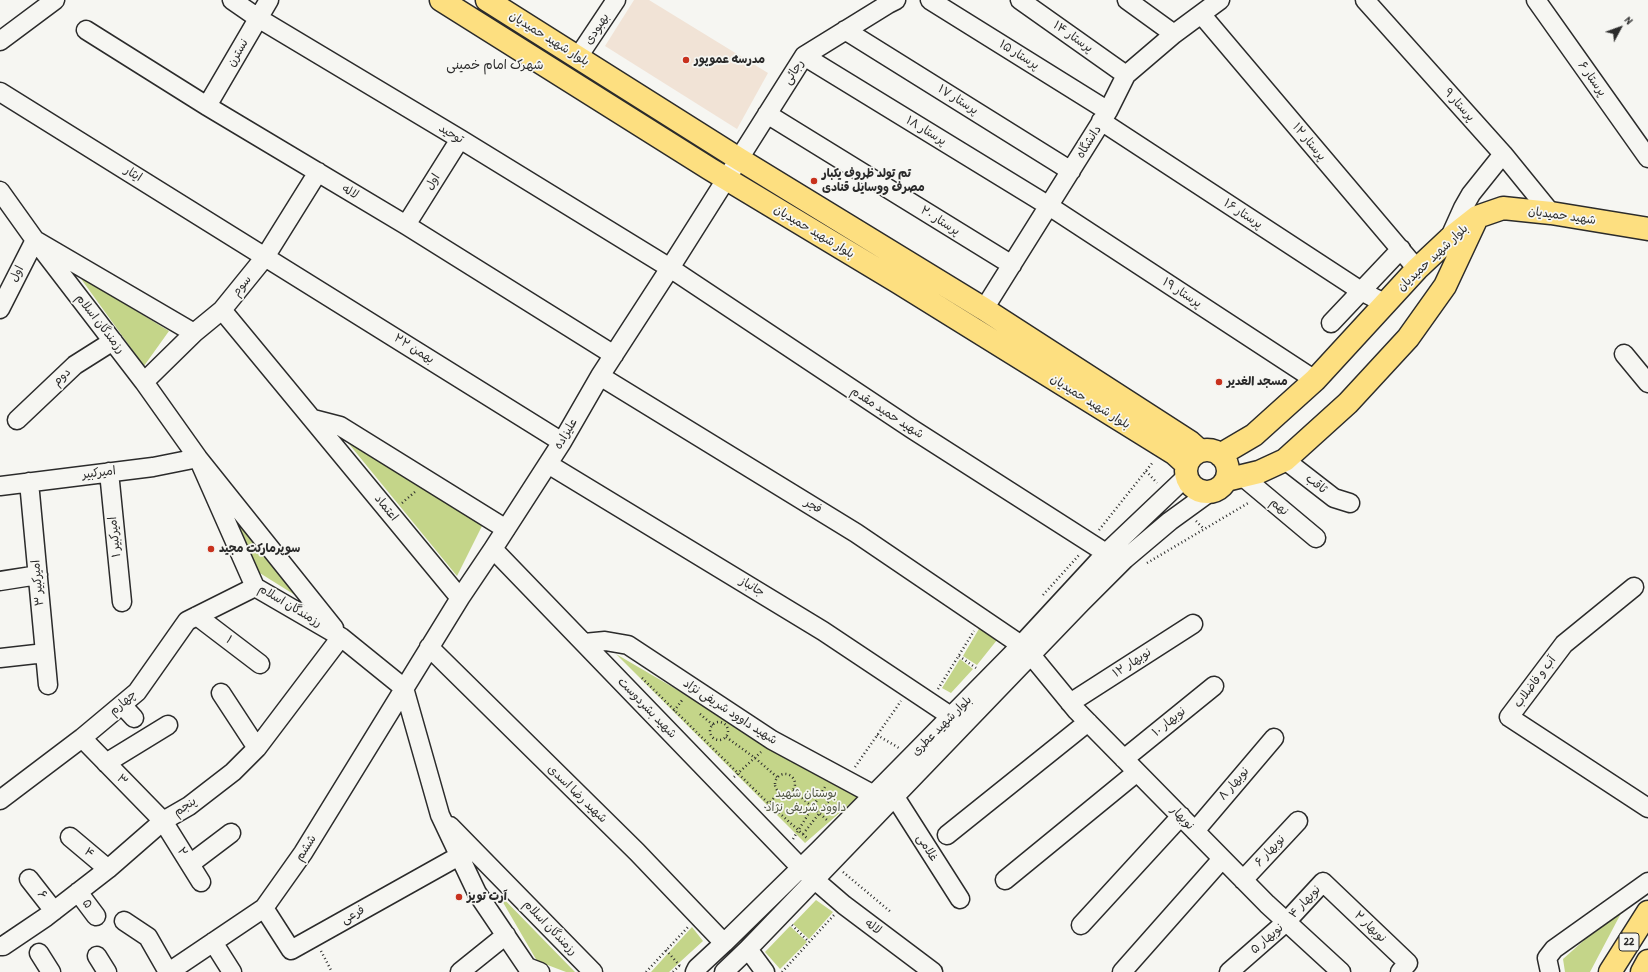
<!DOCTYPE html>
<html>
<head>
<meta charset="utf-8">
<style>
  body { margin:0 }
  #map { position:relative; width:1648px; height:972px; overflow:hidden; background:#f6f6f2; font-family:"Patrick Hand",sans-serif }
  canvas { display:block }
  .north { position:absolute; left:1600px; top:8px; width:40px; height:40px; -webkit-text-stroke:3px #f6f6f2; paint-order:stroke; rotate:49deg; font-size:11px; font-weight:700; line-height:16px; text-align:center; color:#2b2b2b }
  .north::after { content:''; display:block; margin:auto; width:14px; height:18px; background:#2b2b2b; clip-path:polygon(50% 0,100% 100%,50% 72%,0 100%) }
</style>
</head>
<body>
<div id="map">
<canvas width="1648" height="972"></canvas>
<div class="north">N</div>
</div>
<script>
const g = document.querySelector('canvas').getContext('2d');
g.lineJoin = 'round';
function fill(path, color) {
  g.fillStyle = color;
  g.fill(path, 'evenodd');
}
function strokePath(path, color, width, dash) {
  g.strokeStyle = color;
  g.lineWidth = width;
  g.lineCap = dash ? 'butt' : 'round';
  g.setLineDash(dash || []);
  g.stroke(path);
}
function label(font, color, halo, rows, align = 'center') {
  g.font = font + ' "Patrick Hand","Playpen Sans Arabic",sans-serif';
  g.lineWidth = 3.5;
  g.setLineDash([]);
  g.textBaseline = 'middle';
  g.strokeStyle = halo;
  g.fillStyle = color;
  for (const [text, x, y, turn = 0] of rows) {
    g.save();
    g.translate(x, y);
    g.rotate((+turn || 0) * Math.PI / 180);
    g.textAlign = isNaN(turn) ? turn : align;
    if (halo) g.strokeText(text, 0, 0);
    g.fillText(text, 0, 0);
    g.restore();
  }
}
const built = new Path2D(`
  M634,0H649L768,73L737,129L605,46Z`);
const green = new Path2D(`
  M79,276L169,331L144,366Z
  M340,433L482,526L457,576Z
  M223,496L314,607L255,570Z
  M983,622L1001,635L977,665L963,656Z
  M616,654L859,796L805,843Z
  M960,659L973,669L951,693L942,688Z
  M497,892L575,972H566L537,961Z
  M816,900L833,912L809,939L793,924Z
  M1627,902L1590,972H1565L1563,959Z
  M790,926L807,942L780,969L765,952Z
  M692,927L703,941L669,972H651Z`);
const path = new Path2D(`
  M1146,471L1157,483
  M402,503L416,491
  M1196,521L1204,529
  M1099,530L1153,462
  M1147,563L1250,502
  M1043,595L1080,554
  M959,656L976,668
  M642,678L764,799L808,839
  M938,689L974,631
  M674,711L683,699
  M700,714L713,725
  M710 731a9 9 0 1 1 18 0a9 9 0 1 1-18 0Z
  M877,735L899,748
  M726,737L755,758L777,777
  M855,767L901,701
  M775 784a10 10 0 1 1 20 0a10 10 0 1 1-20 0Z
  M734,777L761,752
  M793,790L827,820
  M765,808L779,792
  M803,834L836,792
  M793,839L825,787
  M843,872L892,913
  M792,925L809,942
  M666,950L680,966
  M321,951L332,972
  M646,972L688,927
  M673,972L680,965
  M782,972L834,915`);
const minor = new Path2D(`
  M232,0L258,18L460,139L670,268L912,429L1106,553
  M930,0L1108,111
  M1020,0L1126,75
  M1127,0L1174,34
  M1365,0L1503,154L1551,213
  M1536,0L1648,158
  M1201,14L1417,269
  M86,30L207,106L406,225L614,355
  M845,30L1071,171
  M0,41L55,0
  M804,56L1049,206L1315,380
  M578,57L616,0
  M0,92L562,442
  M207,106L269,0
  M767,114L1012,265
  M1101,121L1361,291L1386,304
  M0,191L35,240L144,382L198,458L334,628
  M406,225L460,139
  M1449,239L1463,208L1471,194L1503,154
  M0,309L35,240L194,333
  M984,309L1108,111L1126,75L1174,34L1220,0
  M222,310L460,598
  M1331,323L1401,249
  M1624,354L1648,383
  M600,376L856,533L1021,645L1031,655L1077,711L1267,904L1341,972
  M144,382L194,333L222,310L265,257L318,172
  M313,419L340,426L506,529
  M17,420L75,365L113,341
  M198,458L255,587L341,637L404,688L440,815L477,893L527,967L540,972
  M1285,460L1334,498L1350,503
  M548,464L823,631L952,717
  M109,472L122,602
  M1242,476L1316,538
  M29,482L48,685
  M0,486L153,467L198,458
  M493,549L801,868L844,905L933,972
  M0,581L38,575
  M1634,587L1564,644L1509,717L1648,808
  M197,616L260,664
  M584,643L605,641L628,645L772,740L874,795
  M429,647L637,852L724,943
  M0,658L45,653
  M221,693L257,748
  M1070,703L1193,624
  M122,705L134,718
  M82,738L163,821L201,882
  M1124,759L1214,686
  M106,763L168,725
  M895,797L960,899
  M0,800L82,738L137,692L187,621L255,587
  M450,826L593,972
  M1195,831L1274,738
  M947,835L1088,722
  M70,837L108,869
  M190,864L231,833
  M29,879L54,911
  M1005,880L1137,772
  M1243,880L1298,821
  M78,892L96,916
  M264,908L291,950L459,856
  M124,921L148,937L168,972
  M1081,925L1181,816
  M213,942L232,972
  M0,946H3L46,917L108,869L163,821L189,806L233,772L257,748L341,637
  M748,949L765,972
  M39,953L51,972
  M97,956L107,972
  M169,972L264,908L303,853L460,598L493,549L562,442L600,376L670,268L804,56L888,4L896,0
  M460,972L506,935
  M695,972L697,968L724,943L819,850L1021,645L1106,553L1186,477
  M724,972L748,949L1081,603L1125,559L1170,521L1210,492
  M1122,972L1222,859
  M1229,972L1286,922L1323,882L1408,963L1400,972
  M1550,972L1547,958L1554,949L1648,882`);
const major = new Path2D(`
  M441,0L710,169L898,282L1175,454L1186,464
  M487,0L739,159L984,309L1190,442L1200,451
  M1186 471a21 21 0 1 1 42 0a21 21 0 1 1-42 0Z
  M1220,455L1254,435L1315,380L1417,269L1449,239L1477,217L1503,208L1551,213L1648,229
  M1226,480L1259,472L1285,460L1348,403L1408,338L1445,286L1475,222`);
const highway = new Path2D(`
  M1610,972L1648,912
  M1642,972L1648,961`);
const markers = [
  [686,60,4,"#c8321e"],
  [814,181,4,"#c8321e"],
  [1219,382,4,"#c8321e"],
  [211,549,4,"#c8321e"],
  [459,897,4,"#c8321e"]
];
const shields = [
  [1629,942,20]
];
const shieldNames = [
  ["22",1629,942]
];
const streetNames = [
  ["بهبودی",597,29,-57],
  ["پرستار ۱۴",1073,37,35],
  ["بلوار شهید حمیدیان",549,39,32],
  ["نسترن",238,53,-60],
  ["پرستار ۱۵",1019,55,32],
  ["رجائی",794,72,-57],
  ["پرستار ۶",1592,79,55],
  ["پرستار ۱۷",958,100,32],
  ["پرستار ۹",1459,105,48],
  ["پرستار ۱۸",926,131,31],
  ["توحید",451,134,31],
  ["دانشگاه",1089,142,-58],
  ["پرستار ۱۲",1309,142,50],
  ["ایثار",133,174,32],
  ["اول",433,182,-58],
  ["لاله",350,192,31],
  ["پرستار ۱۶",1243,214,33],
  ["شهید حمیدیان",1562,216,8],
  ["پرستار ۲۰",940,221,32],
  ["بلوار شهید حمیدیان",814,232,31],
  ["بلوار شهید حمیدیان",1433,258,-43],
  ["اول",17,274,-63],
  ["سوم",242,286,-51],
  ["پرستار ۱۹",1182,293,33],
  ["رزمندگان اسلام",100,324,52],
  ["۲۲ بهمن",414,349,32],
  ["دوم",62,377,-43],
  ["بلوار شهید حمیدیان",1090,402,32],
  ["شهید حمید مقدم",887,413,33],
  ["علیزاده",566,434,-59],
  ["امیرکبیر",99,473,-7],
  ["ثاقب",1316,484,38],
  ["فجر",813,506,31],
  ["نهم",1279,507,40],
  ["اعتماد",386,508,51],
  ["امیرکبیر ۱",115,537,-96],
  ["امیرکبیر ۳",38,583,-95],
  ["جانباز",752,587,31],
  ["رزمندگان اسلام",290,606,31],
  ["۱",229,640,37],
  ["نوبهار ۱۲",1132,663,-33],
  ["آب و فاضلاب",1535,682,-53],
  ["چهارم",123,703,-41],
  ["شهید بشردوست",647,708,46],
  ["شهید داوود شریفی نژاد",730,712,33],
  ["نوبهار ۱۰",1169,722,-39],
  ["بلوار شهید عطری",942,726,-45],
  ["۳",122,780,46],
  ["نوبهار ۸",1234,784,-49],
  ["شهید رضا اسدی",577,794,44],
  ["پنجم",185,807,-34],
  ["نوبهار",1182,818,46],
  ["ششم",306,848,-57],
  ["غلامی",927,848,58],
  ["نوبهار ۶",1270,851,-47],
  ["۲",182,852,58],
  ["۴",89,853,41],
  ["۶",42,895,53],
  ["نوبهار ۴",1305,902,-47],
  ["۵",87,904,54],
  ["فرعی",353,915,-29],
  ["لاله",873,927,37],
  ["نوبهار ۲",1370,927,44],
  ["رزمندگان اسلام",550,928,46],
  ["نوبهار ۵",1267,939,-41]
];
const poiNames = [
  ["مدرسه عموپور",694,60],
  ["تم تولد ظروف یکبار",822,174],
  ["مصرف ووسایل قنادی",822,188],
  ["مسجد الغدیر",1227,382],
  ["سوپرمارکت مجید",219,549],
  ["آرت تویز",467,897]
];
const parkNames = [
  ["بوستان شهید",806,794],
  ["داوود شریفی نژاد",806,808]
];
const neighbourhoodNames = [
  ["شهرک امام خمینی",495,66]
];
fill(built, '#f1e3d6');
fill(green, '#c4d589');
strokePath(minor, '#2b2b2b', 21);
strokePath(major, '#2b2b2b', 25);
strokePath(highway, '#2b2b2b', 25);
strokePath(path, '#2b2b2b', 2.5, [1, 3]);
strokePath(minor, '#f6f6f2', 18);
strokePath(major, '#fddf80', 22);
strokePath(highway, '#fddf80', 22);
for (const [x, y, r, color] of markers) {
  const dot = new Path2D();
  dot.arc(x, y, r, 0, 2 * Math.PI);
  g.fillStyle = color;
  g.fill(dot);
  strokePath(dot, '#f6f6f2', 1.5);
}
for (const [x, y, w] of shields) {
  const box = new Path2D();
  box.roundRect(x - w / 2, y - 9, w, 18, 3);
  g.fillStyle = '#f6f6f2';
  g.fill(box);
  strokePath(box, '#2b2b2b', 1);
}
label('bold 11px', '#2b2b2b', null, shieldNames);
label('12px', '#2b2b2b', '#f6f6f2', streetNames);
label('bold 12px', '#2b2b2b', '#f6f6f2', poiNames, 'left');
label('12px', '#515642', '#f6f6f2', parkNames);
label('13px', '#2b2b2b', '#f6f6f2', neighbourhoodNames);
</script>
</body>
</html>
